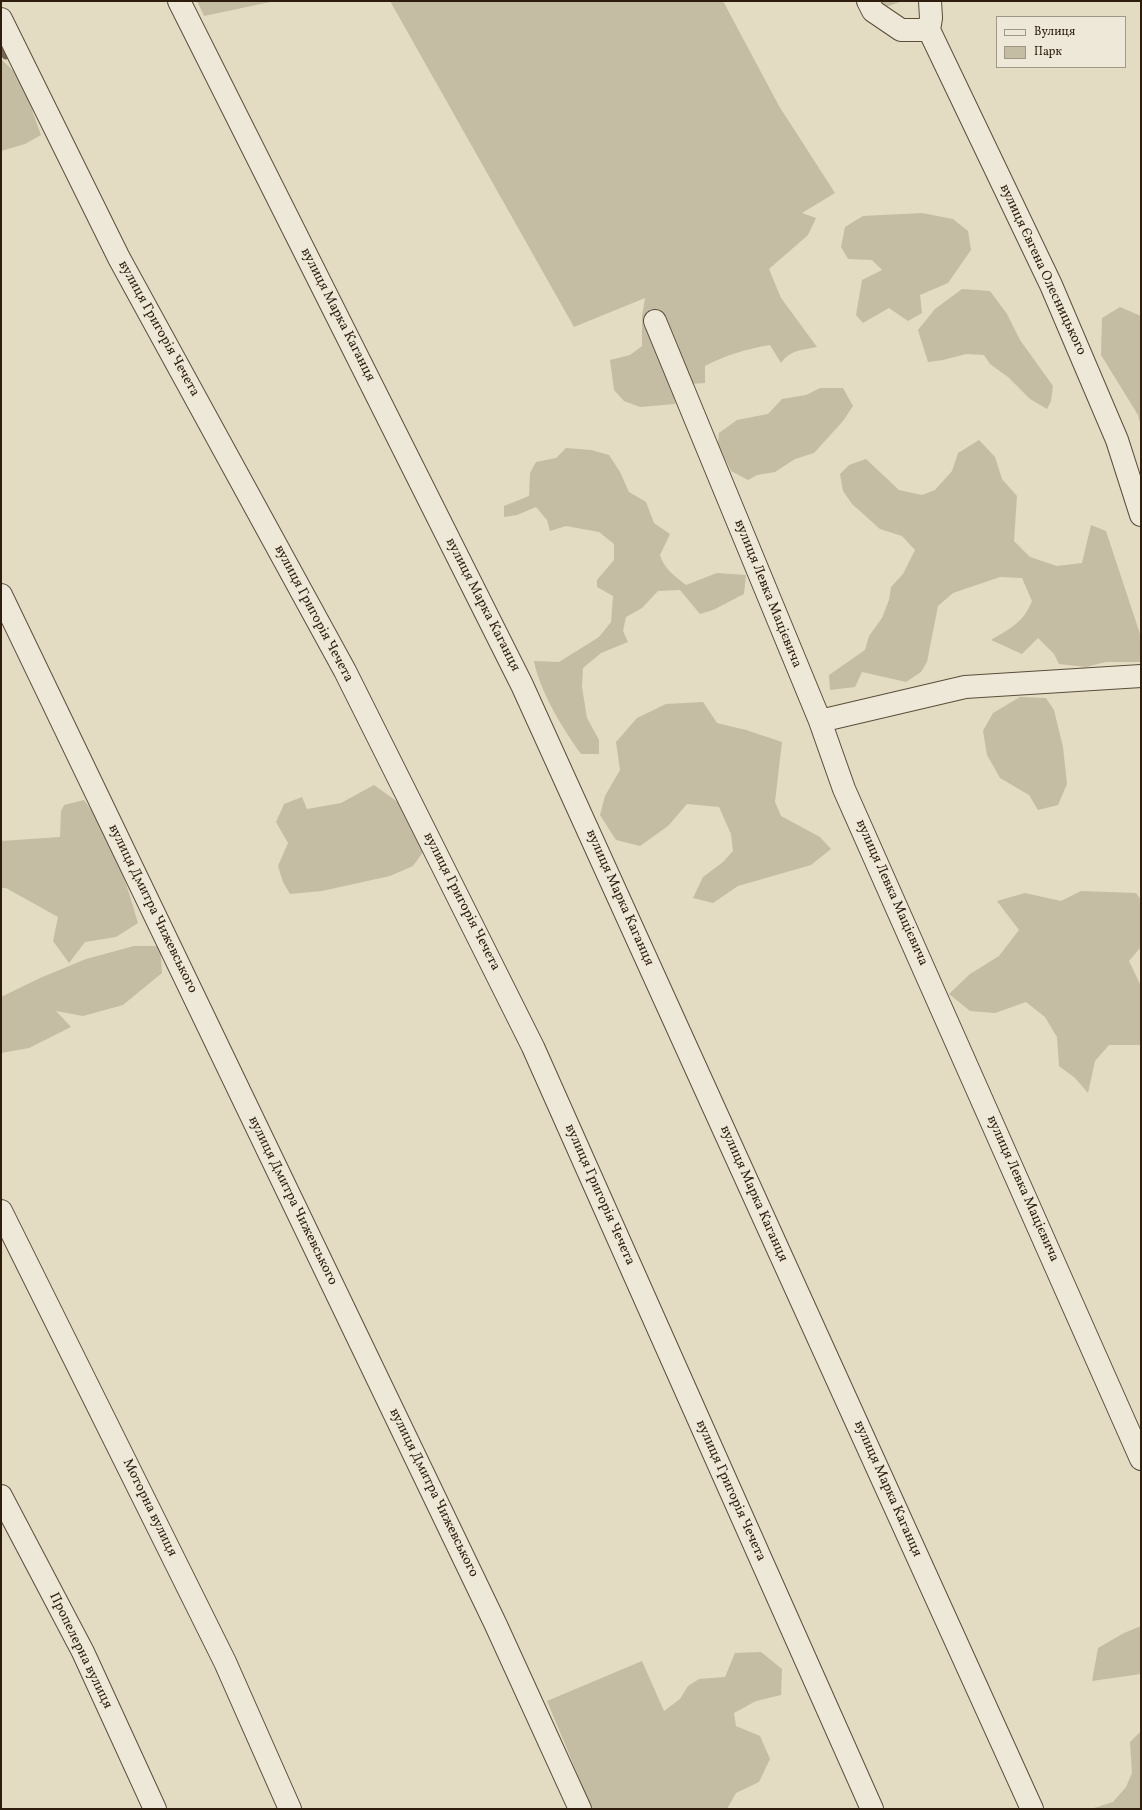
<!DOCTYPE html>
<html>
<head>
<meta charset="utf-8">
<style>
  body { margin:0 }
  #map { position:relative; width:1142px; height:1810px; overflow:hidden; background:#e3dcc2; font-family:Vollkorn,serif }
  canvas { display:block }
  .frame { position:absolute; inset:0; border:2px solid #2e1d0c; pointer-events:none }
  .legend { position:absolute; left:996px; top:16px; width:130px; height:52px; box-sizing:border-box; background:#ede8d7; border:1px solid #a19786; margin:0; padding:5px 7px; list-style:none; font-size:12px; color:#2e1d0c }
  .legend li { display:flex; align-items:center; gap:8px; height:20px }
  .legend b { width:20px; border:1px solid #a19786 }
</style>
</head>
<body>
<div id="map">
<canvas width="1142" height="1810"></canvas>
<div class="frame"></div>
<ul class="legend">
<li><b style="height:5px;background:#ede8d7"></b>Вулиця</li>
<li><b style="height:11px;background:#c4bca3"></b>Парк</li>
</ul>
</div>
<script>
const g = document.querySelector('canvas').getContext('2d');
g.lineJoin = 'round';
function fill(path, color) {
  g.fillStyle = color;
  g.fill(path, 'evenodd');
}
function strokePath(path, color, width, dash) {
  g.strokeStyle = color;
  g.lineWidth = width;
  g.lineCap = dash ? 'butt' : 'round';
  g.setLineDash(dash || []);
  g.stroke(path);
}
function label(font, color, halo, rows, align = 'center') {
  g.font = font + ' Vollkorn,serif';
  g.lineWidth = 4;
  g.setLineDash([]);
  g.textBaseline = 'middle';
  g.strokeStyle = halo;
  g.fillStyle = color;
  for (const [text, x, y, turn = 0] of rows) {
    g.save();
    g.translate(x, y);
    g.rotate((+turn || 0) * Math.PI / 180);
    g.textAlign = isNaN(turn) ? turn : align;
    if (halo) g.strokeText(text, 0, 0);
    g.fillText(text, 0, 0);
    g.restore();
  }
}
const green = new Path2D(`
  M197,1H275L204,16Z
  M390,1H723L779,106L835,193L802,213L816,218L808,235L769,269L781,298L817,347C802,350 790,350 781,363L770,345C746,349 726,355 705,366V383L690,384L674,391L675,404L640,407L624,401L614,390L610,360L630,355L642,346V316L645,298L574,327Z
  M879,1H900V2L883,8Z
  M1,59L26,83L33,113L41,135L25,144L1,151Z
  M922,213L953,219L968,231L971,250L948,283L920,295L922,313L908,321L889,308L863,323L856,315L862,280L882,270L872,260L848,259L841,247L845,227L863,216Z
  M962,289L990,291L1007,314L1020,340L1053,386L1051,401L1047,409L1030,399L1008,377L990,364L984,355L966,354L943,360L928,362L918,330L935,309Z
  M1120,307L1141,316V427L1138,415L1101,355L1102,318Z
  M820,388H843L853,406L843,421L814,453L795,459L775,472L757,475L748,480L731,471L718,444L719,433L737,420L768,414L782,399L806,395Z
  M979,440L995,457L1002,479L1017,496L1014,541L1030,557L1057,566L1082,563L1091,525L1106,531L1141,637L1140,662H1106L1086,667L1059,664L1054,654L1038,638L1022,654L991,640C1011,628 1023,623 1032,601L1022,578L1000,577L953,593L938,606L927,662L921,672L906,682L862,672L855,687L830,690L829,675L865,650L869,636L882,618L889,600L891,587L903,574L915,550L902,536L880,529L852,504L843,491L840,474L849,465L866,459L899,490L922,495L935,490L952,471L958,453Z
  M566,448L591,450L609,455L620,472L629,492L646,502L654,523L670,534L660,555C664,569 675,576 686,585L717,573L746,575L744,594L713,610L700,614L680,590L658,591L642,608L626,617L623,631L628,642L601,653L583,668L582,687L587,718L599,740V754H581C563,729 540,692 534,661L559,662L599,637L611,622L613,596L597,587V580L614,560V544L599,532L566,526L550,531L547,520L536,507L517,515L504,517V506L529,496L530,473L536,462L556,458Z
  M1020,697L1046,698L1054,710L1063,747L1067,784L1058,805L1038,810L1029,795L1000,778L987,755L983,731L993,713Z
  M703,702L717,723L746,730L782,742L775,802L781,816L820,837L831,849L811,865L738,886L713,903L693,898L703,877L723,862L733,851L731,834L719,807L687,804L668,826L640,846L616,840L600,815L605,796L620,770L616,742L637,718L666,704Z
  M374,785L399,803L426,848L413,866L390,876L322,891L290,894L283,882L278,866L288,843L276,822L284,804L302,797L307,809L341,803Z
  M84,800C111,835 126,880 138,923L116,937L85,942L69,963L53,941L58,917L6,888H1V841L60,837L61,811L64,805Z
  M1081,891L1136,893L1141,900V947L1129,961L1141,986V1045H1109L1095,1061L1088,1093L1075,1078L1059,1066L1057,1037L1045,1017L1026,1002L995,1013L970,1011L949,994L970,974L999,956L1019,930L997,901L1025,893L1061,901Z
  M134,946H160L162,973L123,1005L83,1016L56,1011L71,1027L29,1048L1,1053V997L40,978L86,959Z
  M1141,1626V1674L1092,1681L1098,1648L1124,1633Z
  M761,1652L782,1669L781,1695L756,1701L734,1713L736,1726L760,1736L770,1759L759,1782L736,1793L727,1809H592L547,1701L642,1661L664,1711L680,1699L688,1686L699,1679L725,1677L735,1653Z
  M1141,1731V1809H1091L1113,1802L1126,1787L1132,1773L1130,1742Z`);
const stream = new Path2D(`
  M1,45L6,55`);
const street = new Path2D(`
  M179,1L522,685L1032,1809
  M868,1L873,11L901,30H929
  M930,1L931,18L929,30L1051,285L1117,440L1141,515
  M1,19L119,258L345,671L533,1047L872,1809
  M655,321L820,721L844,789L1141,1459
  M1,595L495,1623L580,1809
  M820,721L965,687L1141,676
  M1,1211L225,1662L290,1809
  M1,1496L83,1652L155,1809`);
const streetNames = [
  ["вулиця Євгена Олесницького",1042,270,65],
  ["вулиця Марка Каганця",337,315,63],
  ["вулиця Григорія Чечета",158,329,61],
  ["вулиця Левка Мацієвича",767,594,68],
  ["вулиця Марка Каганця",482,605,63],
  ["вулиця Григорія Чечета",313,614,62],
  ["вулиця Левка Мацієвича",891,893,66],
  ["вулиця Марка Каганця",619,898,66],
  ["вулиця Григорія Чечета",461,902,63],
  ["вулиця Дмитра Чижевського",152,909,64],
  ["вулиця Левка Мацієвича",1022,1189,66],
  ["вулиця Марка Каганця",753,1194,66],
  ["вулиця Григорія Чечета",599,1195,66],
  ["вулиця Дмитра Чижевського",292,1201,64],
  ["вулиця Марка Каганця",887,1489,66],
  ["вулиця Григорія Чечета",730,1491,66],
  ["вулиця Дмитра Чижевського",433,1493,64],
  ["Моторна вулиця",149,1508,64],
  ["Пропелерна вулиця",80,1651,64]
];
fill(green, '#c4bca3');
strokePath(stream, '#756954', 9);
strokePath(street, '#5b4d3a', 24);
strokePath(street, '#ede8d7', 22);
label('14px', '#2e1d0c', '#ede8d7', streetNames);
</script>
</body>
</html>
